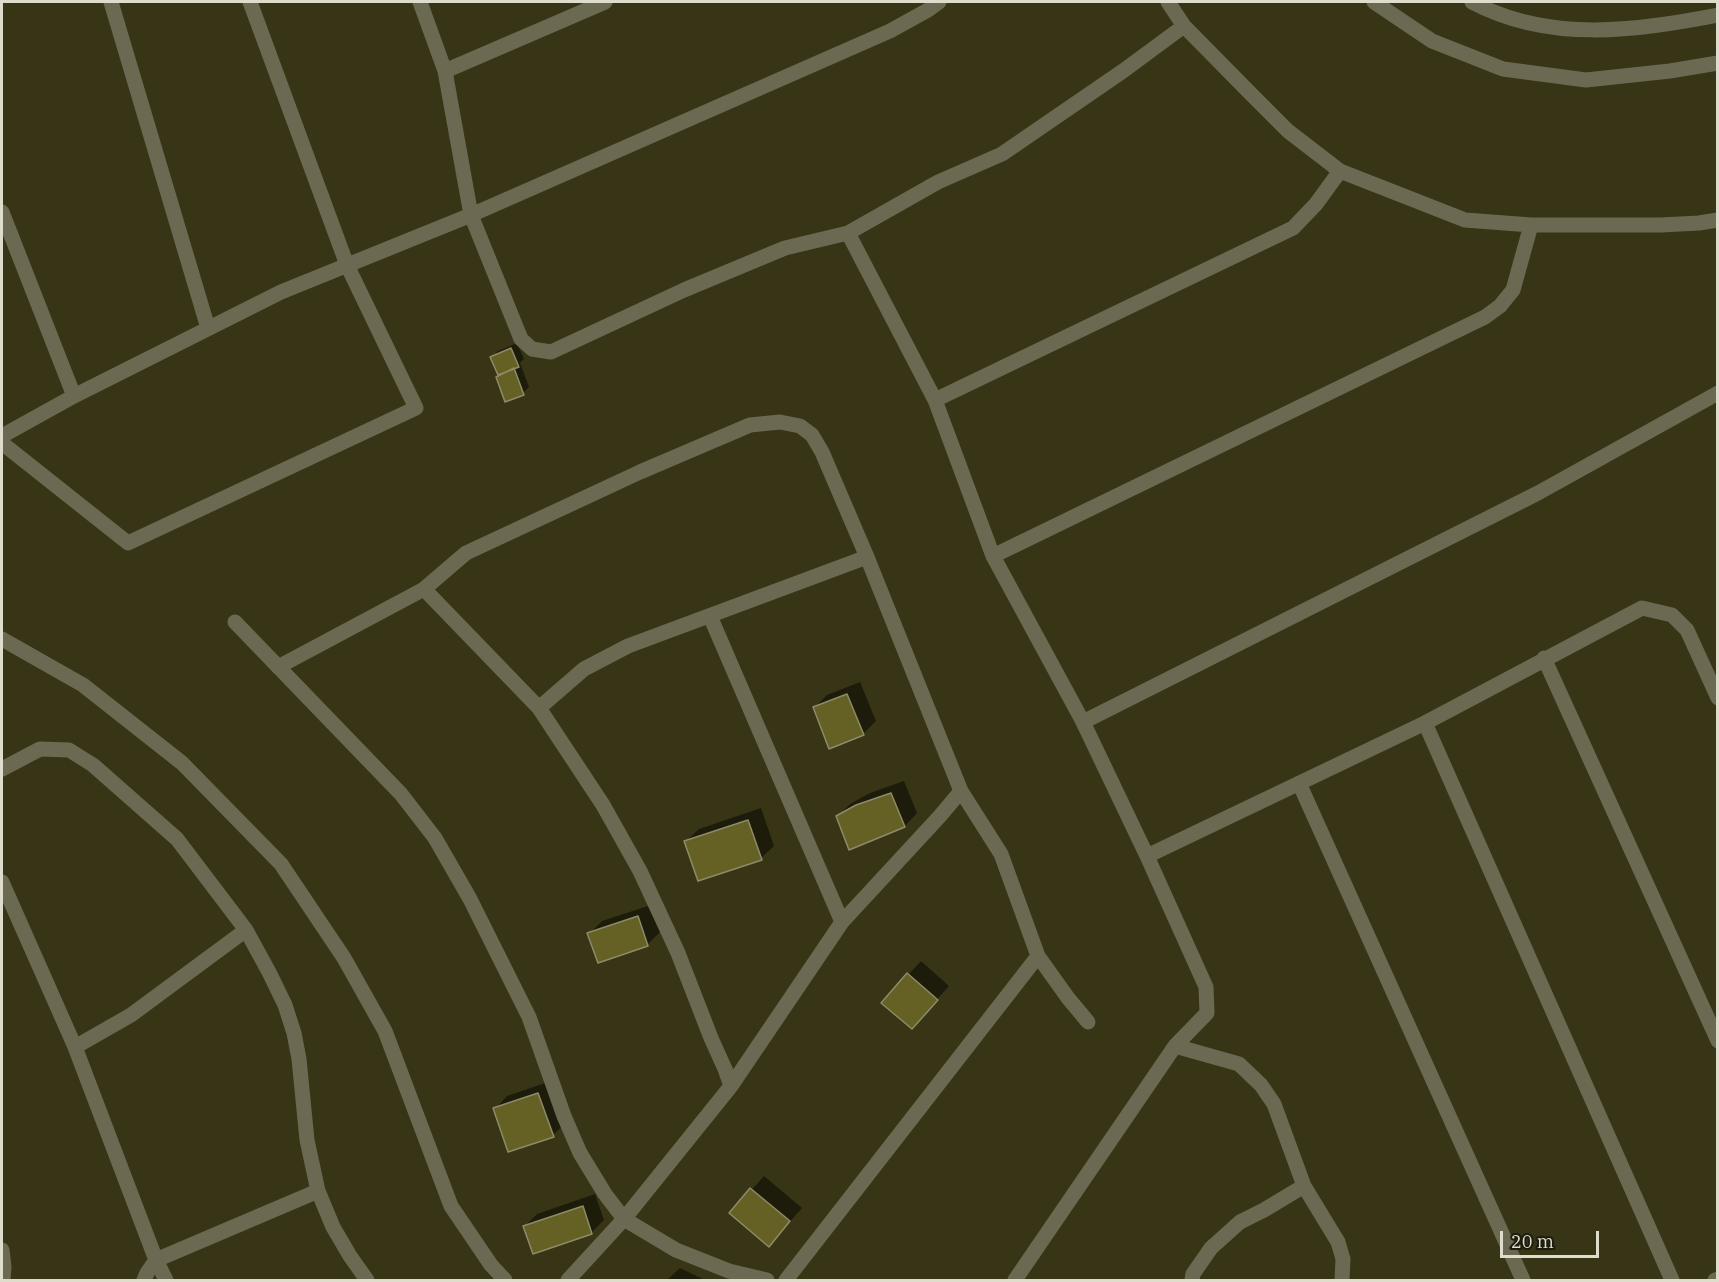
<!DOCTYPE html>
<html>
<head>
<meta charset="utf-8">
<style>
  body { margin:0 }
  #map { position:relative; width:1719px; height:1282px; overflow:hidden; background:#373516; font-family:"IBM Plex Serif",serif }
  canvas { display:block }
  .frame { position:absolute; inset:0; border:3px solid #deddcb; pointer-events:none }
  .scale { position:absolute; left:1500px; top:1231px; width:99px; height:27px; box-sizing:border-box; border:3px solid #deddcb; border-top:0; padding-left:8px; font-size:18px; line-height:21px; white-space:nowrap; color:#deddcb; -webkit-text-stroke:4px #1d1c0e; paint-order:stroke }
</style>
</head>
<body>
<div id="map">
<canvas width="1719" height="1282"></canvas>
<div class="frame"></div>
<div class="scale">20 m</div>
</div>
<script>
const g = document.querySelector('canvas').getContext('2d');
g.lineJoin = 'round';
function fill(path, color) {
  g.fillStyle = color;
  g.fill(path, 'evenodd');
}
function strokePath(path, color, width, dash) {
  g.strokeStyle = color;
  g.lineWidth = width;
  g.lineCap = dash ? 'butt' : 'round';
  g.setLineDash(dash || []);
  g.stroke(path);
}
const shadow = new Path2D(`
  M517,343L524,359L520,363L529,387L523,393L500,375L492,357L498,351Z
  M860,682L876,721L863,734L814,708L827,695Z
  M904,781L917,813L905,826L837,817L850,804L870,793Z
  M761,808L774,846L761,858L686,841L699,829Z
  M651,905L660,932L647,945L589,934L602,921Z
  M921,961L949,986L924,1014L883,1002Z
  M551,1081L566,1123L553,1135L495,1109L507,1096Z
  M764,1176L802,1208L769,1245L731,1213Z
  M595,1194L604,1220L591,1233L525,1226L537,1214Z
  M680,1268L705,1280H667Z`);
const building = new Path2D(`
  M511,348L519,367L498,375L490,357Z
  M514,368L524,395L505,402L496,377Z
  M847,694L864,735L829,749L813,707Z
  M891,793L905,827L849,850L836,816L856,805Z
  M748,820L762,860L698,881L684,841Z
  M638,916L648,946L598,963L587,933Z
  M907,973L938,1000L912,1029L881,1003Z
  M538,1093L554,1137L508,1152L493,1108Z
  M750,1188L790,1221L769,1247L729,1213Z
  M583,1206L592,1234L533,1254L523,1226Z`);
const minor = new Path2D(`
  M111,2L208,328
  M420,2L445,71L471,215L521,339L532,349L551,352L684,290L785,248L848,233L938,182L1002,154L1123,71L1184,26
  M1168,2L1184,26L1251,94L1288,131L1340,171L1465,220L1531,225H1661L1699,223L1718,220
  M1374,2L1432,41L1503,69L1586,80L1670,71L1718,63
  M1472,2C1550,43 1634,31 1718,15
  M445,71L605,2
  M2,212L74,396
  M848,233L935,400L993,556L1083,722L1147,856L1206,987L1207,1013L1175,1046L1015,1280
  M935,400L1293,228L1316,204L1340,171
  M2,436L74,396L281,292L471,215L890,31L928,10L939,2
  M2,443L128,543L416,408L347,265L250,2
  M993,556L1485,317L1500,306L1513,290L1531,225
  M424,589L539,708L603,805L640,871L678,953L711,1038L725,1069L731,1086
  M710,616L842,922
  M235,622L401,794L435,838L470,899L529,1017L564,1116L580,1153L605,1194L624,1219L676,1250L729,1271L767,1280
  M2,639L83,685L182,763L281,864L344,958L385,1031L451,1206L491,1265L505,1280
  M1544,658L1718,1041
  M278,667L424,589L466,553L640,472L750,425L780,422L800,426L812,435L822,452L867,557L961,791L1001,854L1038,956L1068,998L1088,1022
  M539,708L584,669L628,646L867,557
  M1083,722L1538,493L1718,393
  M1425,723L1672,1280
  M2,769L40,749L69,750L93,765L177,839L246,930L270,974L285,1005L294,1033L299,1059L307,1140L318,1191L333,1227L350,1256L367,1280
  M1299,783L1523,1280
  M1147,856L1425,723L1642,608L1672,615L1687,630L1718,698
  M2,882L75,1047L156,1260L166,1280
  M1175,1046L1239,1064L1261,1085L1274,1104L1304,1186L1338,1242L1343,1259L1342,1280
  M75,1047L131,1015L246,930
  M2,1250L4,1267L3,1280
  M144,1280L147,1273L156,1260L318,1191
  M568,1280L624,1219L731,1086L842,922L940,816L961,791
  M786,1280L1038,956
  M1192,1280L1193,1274L1211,1248L1240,1222L1264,1210L1304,1186
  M1715,1280L1718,1279`);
fill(shadow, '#0007');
fill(building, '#656024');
strokePath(building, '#8d8b69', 1.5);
strokePath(minor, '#6b6951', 15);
</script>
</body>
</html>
